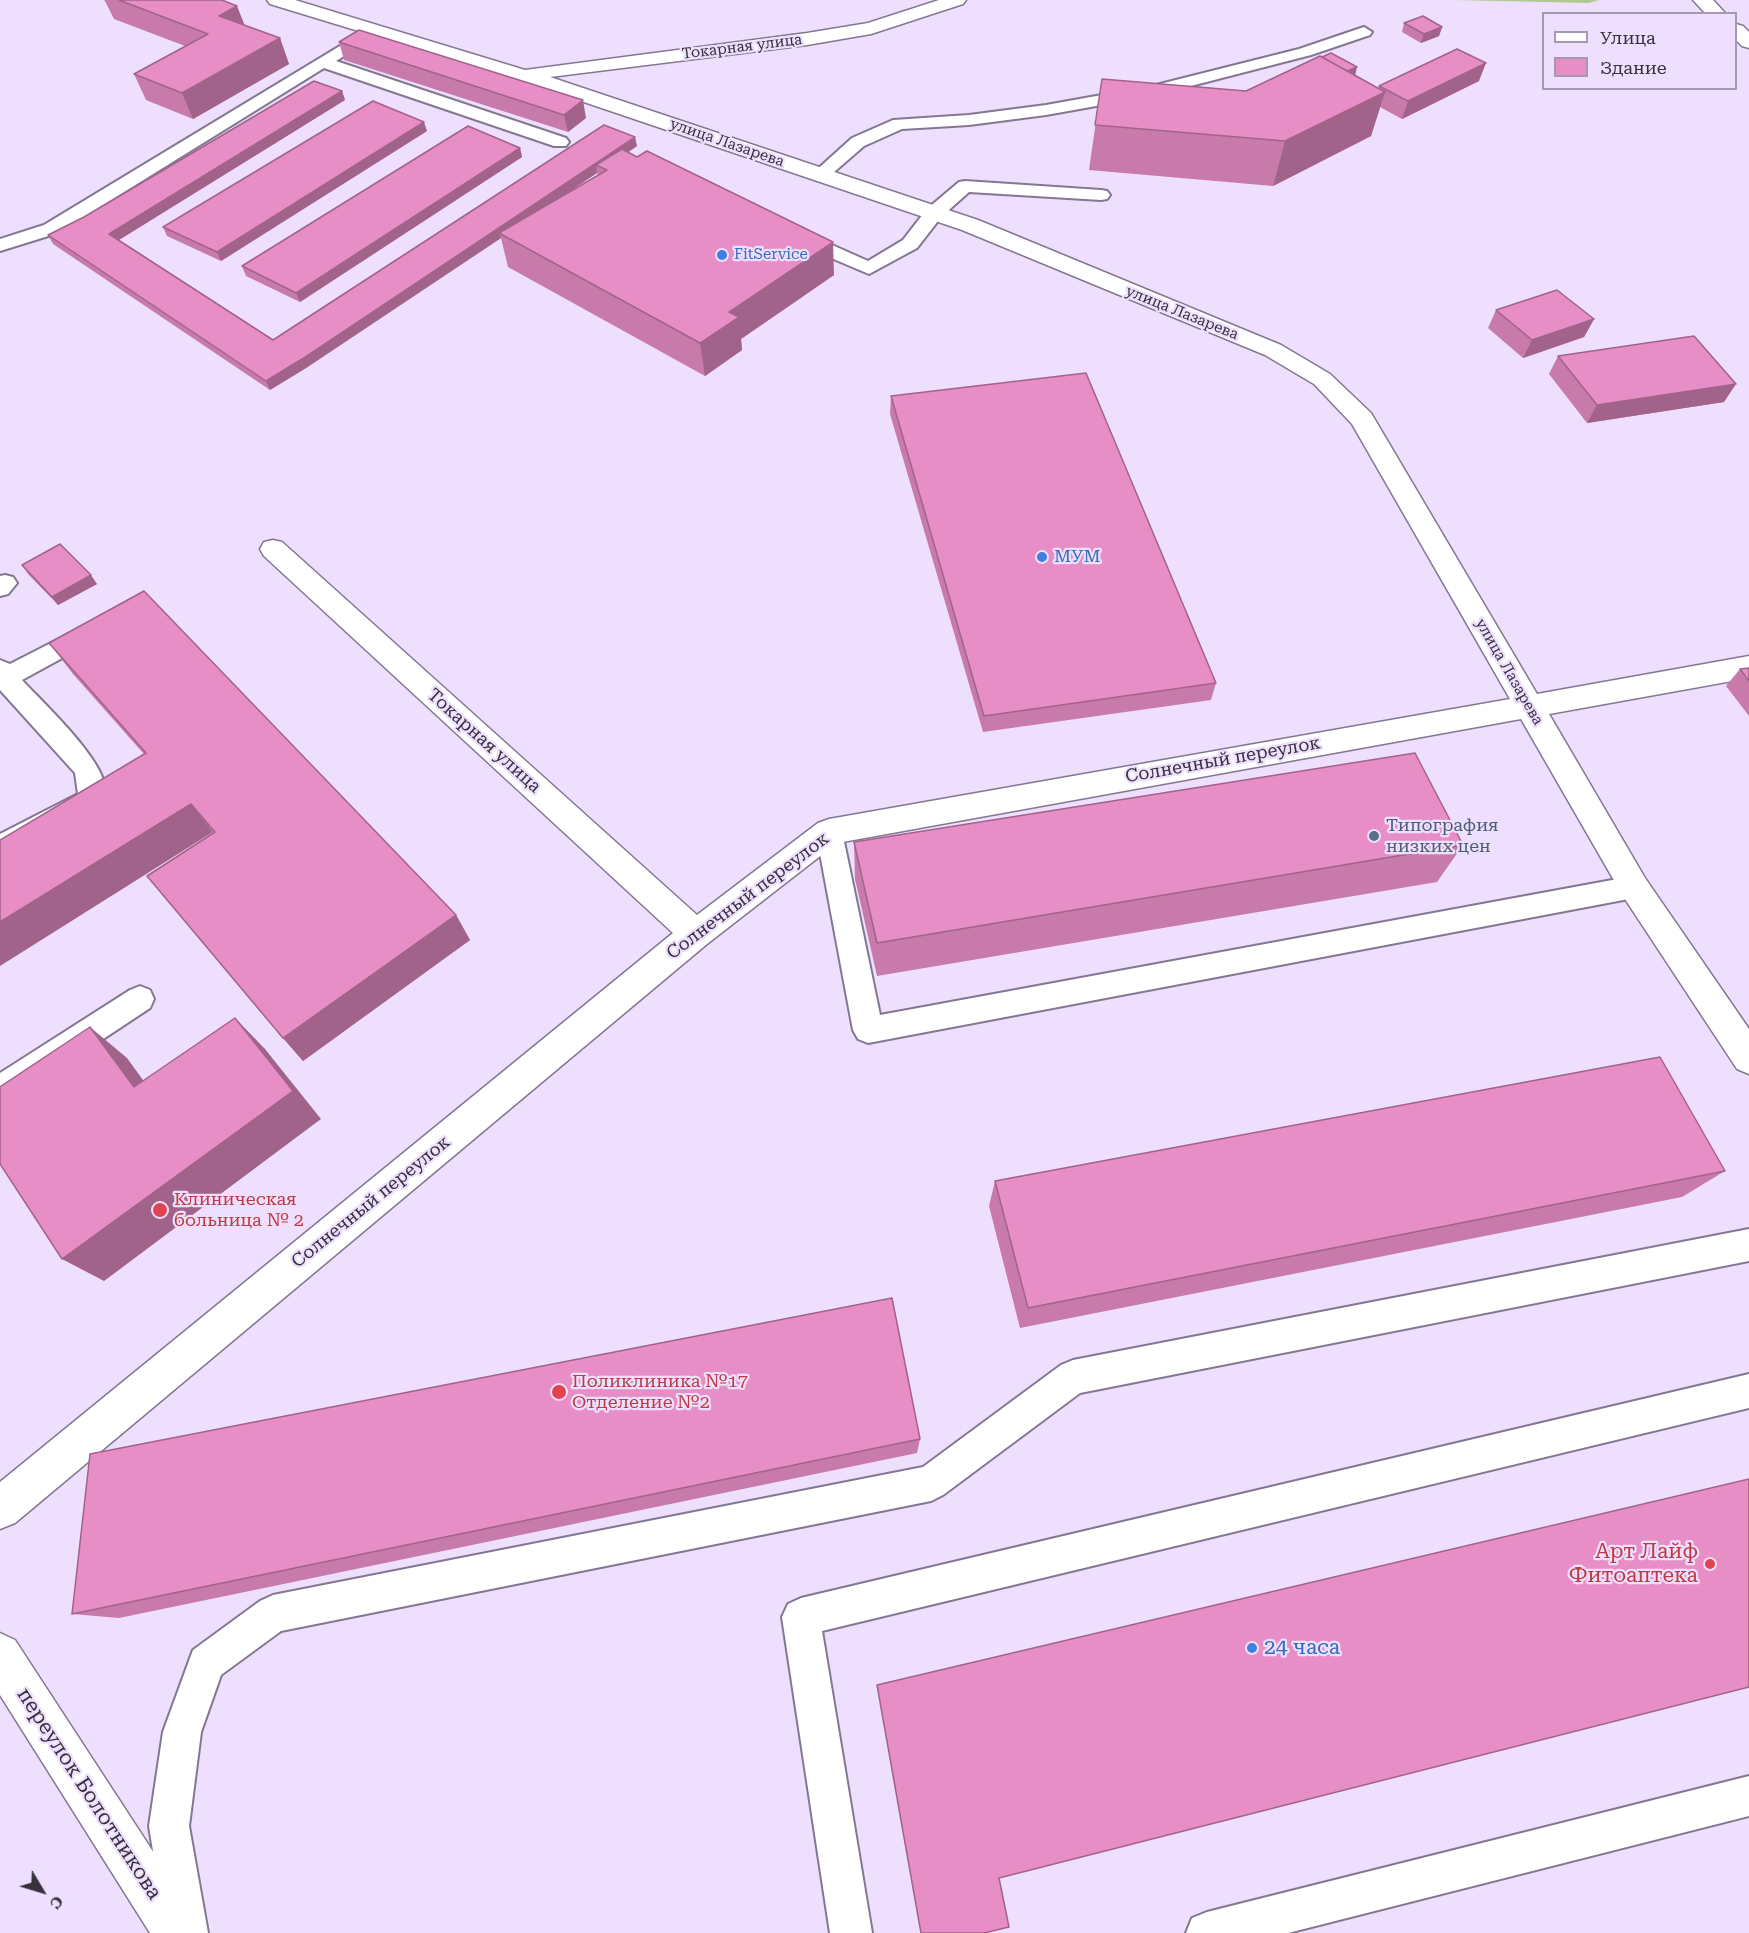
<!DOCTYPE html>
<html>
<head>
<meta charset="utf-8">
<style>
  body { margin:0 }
  #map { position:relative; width:1749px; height:1933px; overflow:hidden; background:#eddffd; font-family:"Roboto Serif",serif }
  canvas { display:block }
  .legend { position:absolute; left:1542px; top:12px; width:195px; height:78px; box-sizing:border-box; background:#eddffd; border:2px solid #a499b0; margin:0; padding:8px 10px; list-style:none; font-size:18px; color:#36313d }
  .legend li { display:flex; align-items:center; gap:12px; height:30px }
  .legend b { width:30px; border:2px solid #a499b0 }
  .north { position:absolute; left:12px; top:1861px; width:60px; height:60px; -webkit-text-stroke:4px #eddffd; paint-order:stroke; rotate:128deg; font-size:16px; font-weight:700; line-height:24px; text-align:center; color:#36313d }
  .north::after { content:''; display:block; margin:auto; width:21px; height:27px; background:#36313d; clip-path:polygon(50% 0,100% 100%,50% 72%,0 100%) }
</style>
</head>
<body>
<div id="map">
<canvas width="1749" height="1933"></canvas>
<ul class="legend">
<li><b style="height:8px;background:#fff"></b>Улица</li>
<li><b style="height:16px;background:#e88ec7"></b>Здание</li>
</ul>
<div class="north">С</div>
</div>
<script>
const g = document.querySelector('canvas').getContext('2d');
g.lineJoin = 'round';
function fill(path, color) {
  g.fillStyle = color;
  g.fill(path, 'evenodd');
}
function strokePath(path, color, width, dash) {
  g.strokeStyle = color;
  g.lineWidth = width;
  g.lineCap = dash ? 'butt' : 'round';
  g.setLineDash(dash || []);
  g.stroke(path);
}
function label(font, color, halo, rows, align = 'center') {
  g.font = font + ' "Roboto Serif",serif';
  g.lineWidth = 4.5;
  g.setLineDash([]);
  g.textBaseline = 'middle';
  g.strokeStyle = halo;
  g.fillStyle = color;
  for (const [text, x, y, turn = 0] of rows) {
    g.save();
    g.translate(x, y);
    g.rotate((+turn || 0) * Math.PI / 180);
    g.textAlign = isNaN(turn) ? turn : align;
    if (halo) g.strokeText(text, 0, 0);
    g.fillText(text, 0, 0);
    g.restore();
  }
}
const green = new Path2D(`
  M1455,0H1599L1589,3Z`);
const service = new Path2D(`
  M373,26L381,31L379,34L336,61L566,138L569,142L566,146H554L324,68L58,233L0,251V239L44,225Z
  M1364,27L1372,32L1370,35L1311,55L1152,96L1046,115L969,125L902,129L864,146L826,179H814L811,175L852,138L893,120L969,115L1046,105L1152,86L1299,49Z
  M965,181L1101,190L1107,191L1110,195L1107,199L1101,200L969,192L941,217L917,248L869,274L791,241L789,237L791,233H805L868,261L903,240L927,209L959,182Z
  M5,575L13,577L17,583L8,594L0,596V576Z
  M90,623L99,626L102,632L99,638L22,680C43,703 106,761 105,790C105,796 101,802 98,807L0,858V834L78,794L75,773L0,690V660L10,664Z
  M829,821L838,824L842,832L880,1015L1634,876L1644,879L1648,887L1644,895L1634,898L868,1043L858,1039L853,1030L816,832L820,824Z
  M140,986L150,990L154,999L150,1008L11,1100L0,1104V1073L130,990Z
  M1749,1229V1261L1080,1393L943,1495L931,1501L281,1631L221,1675L201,1732L189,1826L208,1933H166L149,1826L163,1732L193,1650L260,1601L273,1595L923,1467L1061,1365L1073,1360Z
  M1749,1374V1408L822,1631L872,1933H830L782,1617L788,1604L801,1598Z
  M1749,1776V1816L1288,1933H1186L1192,1918L1207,1912Z`);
const minor = new Path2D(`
  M267,0H295L525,70L807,33L868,23L939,0H966L963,4L871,34L807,45L550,77L978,220L1281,345L1330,374L1371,413L1537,694L1749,656V678L1549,714L1645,878L1749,1029V1074L1737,1069L1623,896L1521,719L837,843L707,944L15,1523L0,1529V1482L673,933L264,556L260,549L264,542L273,540L282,542L697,915L818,823L829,819L1510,699L1352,424L1314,384L1265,355L962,230L516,79L270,4Z
  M1693,0H1713L1726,14H1706Z
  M1736,24L1743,26L1749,32V48L1742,46L1736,40Z
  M0,1633L15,1640L195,1916L202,1933H150L0,1695Z`);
const wall = new Path2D(`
  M104,0H222L244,25L280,38L289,64L193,119L146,100L134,74L185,46L114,19L105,1Z
  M1404,23L1442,27L1439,36L1421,43L1402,32Z
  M339,42L586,118L568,132L344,60Z
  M1355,75L1378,88L1379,86L1479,81L1402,119L1380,107L1371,136L1273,186L1089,170L1102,79L1246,91Z
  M342,91L345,100L119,240L273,340L604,125L637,146L628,152L834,275L741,339L742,350L705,376L508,267L501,238L306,368L270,390L53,244L48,235ZM597,173L598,176L558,199L580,184Z
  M427,131L221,261L167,236L163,227Z
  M520,148L522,157L300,302L246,276L242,266Z
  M1496,310L1594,319L1584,337L1523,358L1488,328Z
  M1558,356L1724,402L1587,423L1549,374Z
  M891,396L1216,683L1211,700L983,732L890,414Z
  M22,565L97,584L58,605L28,574Z
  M49,643L456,915L470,940L303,1061L283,1038L214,833L73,674Z
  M1749,668V716L1726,686L1740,669Z
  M854,842L1463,845L1437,882L877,976L855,879Z
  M1725,1171L1682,1197L1020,1328L989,1206L995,1181Z
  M920,1439L917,1453L119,1618L72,1614Z`);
const shadedWall = new Path2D(`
  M237,6L247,31L219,16Z
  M1442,27L1439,36L1421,43L1424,34Z
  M280,38L289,64L193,119L182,93Z
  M1486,63L1479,81L1402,119L1408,101Z
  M1357,67L1355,76L1344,73Z
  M342,91L345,100L114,243L109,234Z
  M1385,92L1371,136L1273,186L1285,141Z
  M583,100L586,118L568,132L564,115Z
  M424,122L427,131L221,261L217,252Z
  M635,137L637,146L604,169L596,165L597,173L504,236L499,233L501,238L306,368L270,390L266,381Z
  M520,148L522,157L300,302L296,293Z
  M833,242L834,275L741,339L742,350L705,376L700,343L729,312Z
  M1594,319L1584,337L1523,358L1532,340Z
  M1736,384L1724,402L1587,423L1597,405Z
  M91,575L97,584L58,605L52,597Z
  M191,804L213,832L0,966V922Z
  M456,915L470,940L303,1061L283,1038Z
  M235,1018L265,1049L321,1119L104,1281L62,1259Z
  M90,1027L127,1058L169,1116L134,1087Z`);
const building = new Path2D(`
  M119,0H222L237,6L219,16L280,38L182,93L134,74L208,34Z
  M1423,16L1442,27L1424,34L1404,23Z
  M359,30L583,100L564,115L339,42Z
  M1457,49L1486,63L1408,101L1379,86Z
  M1331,53L1357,67L1347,71L1322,57Z
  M1320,56L1385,92L1285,141L1095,125L1102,79L1246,91Z
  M314,81L342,91L109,234L273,340L604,125L635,137L302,359L266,381L48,235L84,217Z
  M373,101L424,122L217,252L163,227Z
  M468,126L520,148L296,293L242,266Z
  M622,149L637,157L647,151L833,242L729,312L739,317L700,343L499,233L607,170L596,165Z
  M1557,290L1594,319L1532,340L1496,310Z
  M1694,336L1736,384L1597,405L1558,356Z
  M1086,373L1216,683L984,716L891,396Z
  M60,544L91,575L52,597L22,565Z
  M144,591L456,915L283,1038L147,876L215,832L191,804L0,922V840L146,753L49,643Z
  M1749,668V681L1740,669Z
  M1415,753L1463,845L877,943L854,842Z
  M235,1018L293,1091L62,1259L0,1164V1087L90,1027L134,1087Z
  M1660,1057L1725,1171L1028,1308L995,1181Z
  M892,1298L920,1439L72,1614L90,1454Z
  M1749,1479V1687L999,1878L1009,1927L984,1933H921L877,1685Z`);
const markers = [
  [722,255,6,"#3f7fe0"],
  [1042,557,6,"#3f7fe0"],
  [1374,836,6,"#5c6f8a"],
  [160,1210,8,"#e0444e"],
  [559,1392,8,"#e0444e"],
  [1710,1564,6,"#e0444e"],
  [1252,1648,6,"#3f7fe0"]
];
const farStreetnames = [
  ["Токарная улица",742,47,-7],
  ["улица Лазарева",727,143,19],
  ["улица Лазарева",1182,313,22],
  ["улица Лазарева",1509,672,60]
];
const farShopnames = [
  ["FitService",734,255]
];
const shopNames = [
  ["МУМ",1054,557]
];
const streetNames = [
  ["Токарная улица",484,741,42],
  ["Солнечный переулок",1223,760,-10],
  ["Солнечный переулок",748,896,-37],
  ["Солнечный переулок",371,1202,-39]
];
const serviceNames = [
  ["Типография",1386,826],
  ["низких цен",1386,847]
];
const healthNames = [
  ["Клиническая",174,1200],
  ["больница № 2",174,1221],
  ["Поликлиника №17",572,1382],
  ["Отделение №2",572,1403]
];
const nearHealthnames = [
  ["Арт Лайф",1698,1552],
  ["Фитоаптека",1698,1576]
];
const nearShopnames = [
  ["24 часа",1264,1648]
];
const nearStreetnames = [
  ["переулок Болотникова",89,1794,57]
];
fill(green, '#b0c892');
strokePath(service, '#847792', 4);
strokePath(minor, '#847792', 3);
fill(service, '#fff');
fill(minor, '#fff');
fill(wall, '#c87aab');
fill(shadedWall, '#a2638b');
fill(building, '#e88ec7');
strokePath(building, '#a2638b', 1.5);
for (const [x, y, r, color] of markers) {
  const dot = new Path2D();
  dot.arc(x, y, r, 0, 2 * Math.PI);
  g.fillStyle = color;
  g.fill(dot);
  strokePath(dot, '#eddffd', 2);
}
label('15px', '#36313d', '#eddffd', farStreetnames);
label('15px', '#366cbe', '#eddffd', farShopnames, 'left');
label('18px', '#366cbe', '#eddffd', shopNames, 'left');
label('18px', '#36313d', '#eddffd', streetNames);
label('18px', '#4e5e75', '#eddffd', serviceNames, 'left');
label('18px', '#be3a42', '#eddffd', healthNames, 'left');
label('21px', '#be3a42', '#eddffd', nearHealthnames, 'right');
label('21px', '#366cbe', '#eddffd', nearShopnames, 'left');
label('21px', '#36313d', '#eddffd', nearStreetnames);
</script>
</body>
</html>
